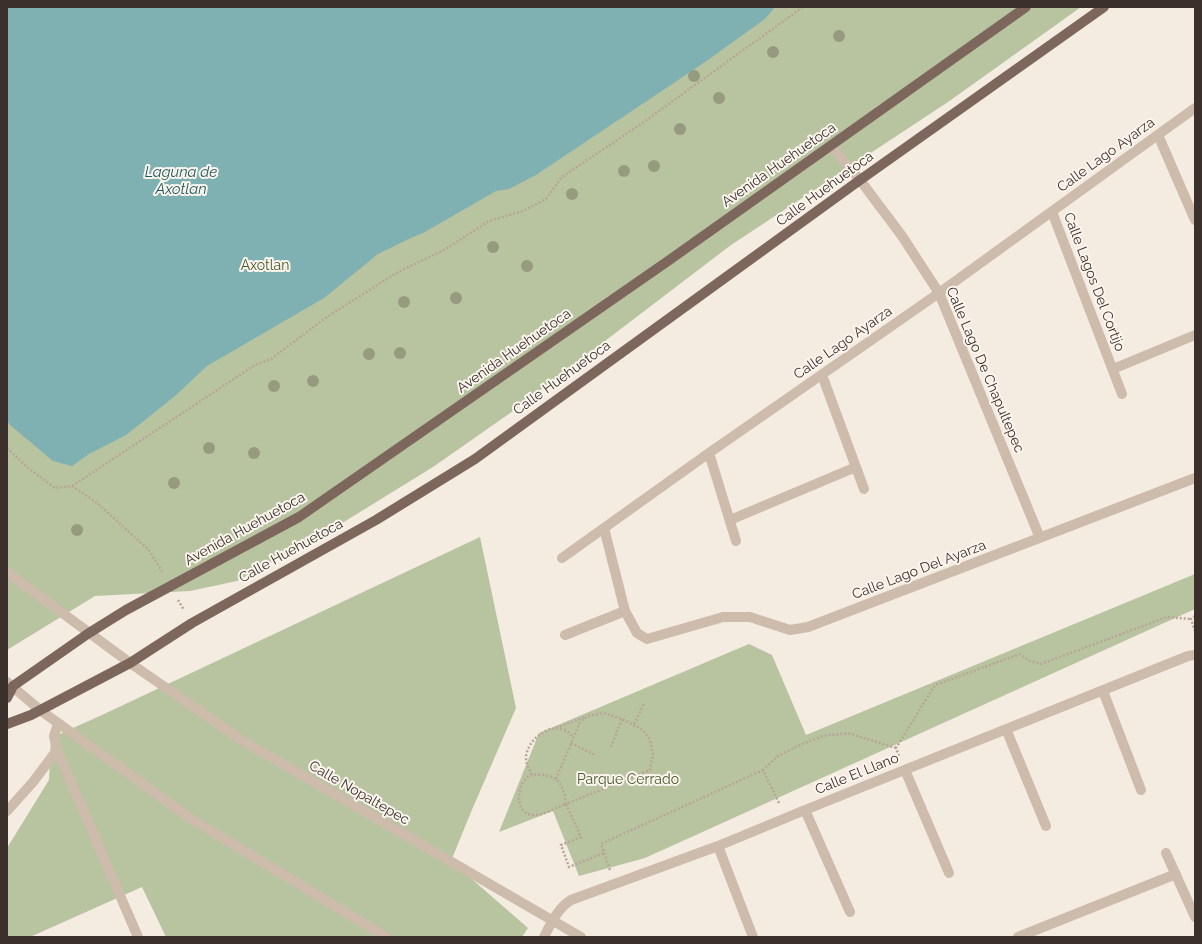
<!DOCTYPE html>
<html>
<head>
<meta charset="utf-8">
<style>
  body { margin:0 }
  #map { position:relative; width:1202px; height:944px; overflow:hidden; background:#f4ebe1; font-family:Raleway,sans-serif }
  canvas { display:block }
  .frame { position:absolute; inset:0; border:8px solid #3b302b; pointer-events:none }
</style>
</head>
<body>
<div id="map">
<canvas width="1202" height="944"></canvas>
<div class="frame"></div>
</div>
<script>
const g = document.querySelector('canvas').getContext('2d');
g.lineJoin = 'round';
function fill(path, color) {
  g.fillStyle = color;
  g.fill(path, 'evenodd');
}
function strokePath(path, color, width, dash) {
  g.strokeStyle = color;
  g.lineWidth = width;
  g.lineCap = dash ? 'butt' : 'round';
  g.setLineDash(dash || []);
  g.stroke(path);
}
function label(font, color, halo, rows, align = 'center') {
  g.font = font + ' Raleway,sans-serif';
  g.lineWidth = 4;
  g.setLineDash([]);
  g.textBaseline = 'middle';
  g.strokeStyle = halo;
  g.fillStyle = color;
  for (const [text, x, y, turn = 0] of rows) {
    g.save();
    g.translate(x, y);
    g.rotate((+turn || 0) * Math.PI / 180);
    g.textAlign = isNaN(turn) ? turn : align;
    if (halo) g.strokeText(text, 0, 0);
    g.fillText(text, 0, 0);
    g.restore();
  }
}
const green = new Path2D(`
  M7,7H1081L948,102L731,245L513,411L433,467L339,525L237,581L190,591L95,596L7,650Z
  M480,537L516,708L471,812L451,861L528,928L522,937H166L142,887L30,937H7V848L49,780L51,738L102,715Z
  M1195,574V609L645,858L579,876L553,811L499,832L539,733L749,644L772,655L806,735Z`);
const water = new Path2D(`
  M7,7H775L766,18L708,60L536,175L509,189L496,191L423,233L413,237L378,254L324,298L207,366L175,396L126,435L89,454L72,466L53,461L10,425L7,420Z`);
const path = new Path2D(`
  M7,448L27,467L55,488L72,486L255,365L271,359L327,317L398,272L444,250L489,221L523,211L546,199L562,177L641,124L803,7
  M72,486L96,502L149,550L163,573
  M178,600L184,610
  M1195,616L1191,619L1195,631
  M634,724L644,704
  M556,728L585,717
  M571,743L595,755
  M611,747L622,719
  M899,756L896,748L935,685L1020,654L1030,661L1041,664L1167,617L1191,619
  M532,775C529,769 526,764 526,757C527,741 548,723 564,730C568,731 571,735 574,738
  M556,779L580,722L588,716L604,713L622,719L643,730L650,740L653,754L650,770L566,804C565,798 564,792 562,788C558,775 543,774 532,775C529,776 526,778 524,781C515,793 517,817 537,815C545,814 558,807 566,804L581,837L561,845L569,867L604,853
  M779,803L763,770L778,756L800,745L823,736L848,733L896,748
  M610,870L601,844L763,770`);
const minor = new Path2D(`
  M1158,135L1195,220
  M831,146L860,180L902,236L939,293L1040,538
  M1052,212L1122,394
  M1113,369L1195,335
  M822,375L864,489
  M709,453L736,541
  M730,520L856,467
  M604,528L625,611L637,633L647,639L723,617H750L790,630L808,627L1195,478
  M562,558L709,453L939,293L1195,108
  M7,572L130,663L243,741L581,937
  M565,635L625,611
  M7,682L40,710L190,818L386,937
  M1103,691L1141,790
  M58,724L54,736L57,750L138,937
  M1006,729L1046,826
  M905,770L949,873
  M805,810L850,912
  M7,811L33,782L57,750
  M718,846L753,937
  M1166,853L1195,917
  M544,937C551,923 558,908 571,900L718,846L805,810L1188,656L1195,655
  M1018,937L1176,874`);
const major = new Path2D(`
  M7,698L13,686L89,633L126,610L299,517L668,261L1026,7
  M7,724L31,715L130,663L192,623L376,520L475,459L860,180L1104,7`);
const trees = [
  [839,36],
  [773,52],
  [694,76],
  [719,98],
  [680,129],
  [654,166],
  [624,171],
  [572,194],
  [493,247],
  [527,266],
  [456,298],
  [404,302],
  [400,353],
  [369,354],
  [313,381],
  [274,386],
  [209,448],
  [254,453],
  [174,483],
  [77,530]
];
const streetNames = [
  ["Calle Lago Ayarza",1106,155,-36],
  ["Avenida Huehuetoca",779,165,-35],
  ["Calle Huehuetoca",825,189,-36],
  ["Calle Lagos Del Cortijo",1094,282,69],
  ["Calle Lago Ayarza",843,343,-35],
  ["Avenida Huehuetoca",514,351,-35],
  ["Calle Lago De Chapultepec",985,370,67],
  ["Calle Huehuetoca",562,378,-36],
  ["Avenida Huehuetoca",245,529,-29],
  ["Calle Huehuetoca",291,551,-29],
  ["Calle Lago Del Ayarza",919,570,-21],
  ["Calle El Llano",857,774,-22],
  ["Calle Nopaltepec",359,793,30]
];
const parkNames = [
  ["Axotlan",265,266],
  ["Parque Cerrado",628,780]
];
const waterNames = [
  ["Laguna de",181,172],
  ["Axotlan",181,189]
];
fill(green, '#b8c4a0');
fill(water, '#7fb0b2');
strokePath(path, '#b9a596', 2.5, [2, 2]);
strokePath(minor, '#cdbbac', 10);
strokePath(major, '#7d675c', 10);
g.fillStyle = '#969b7f';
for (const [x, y] of trees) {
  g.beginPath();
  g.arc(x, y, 6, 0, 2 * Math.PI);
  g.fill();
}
label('14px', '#3b302b', '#fbf5ee', streetNames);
label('14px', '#4a5a2e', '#fbf5ee', parkNames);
label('italic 15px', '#1f5a5e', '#fbf5ee', waterNames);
</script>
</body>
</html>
